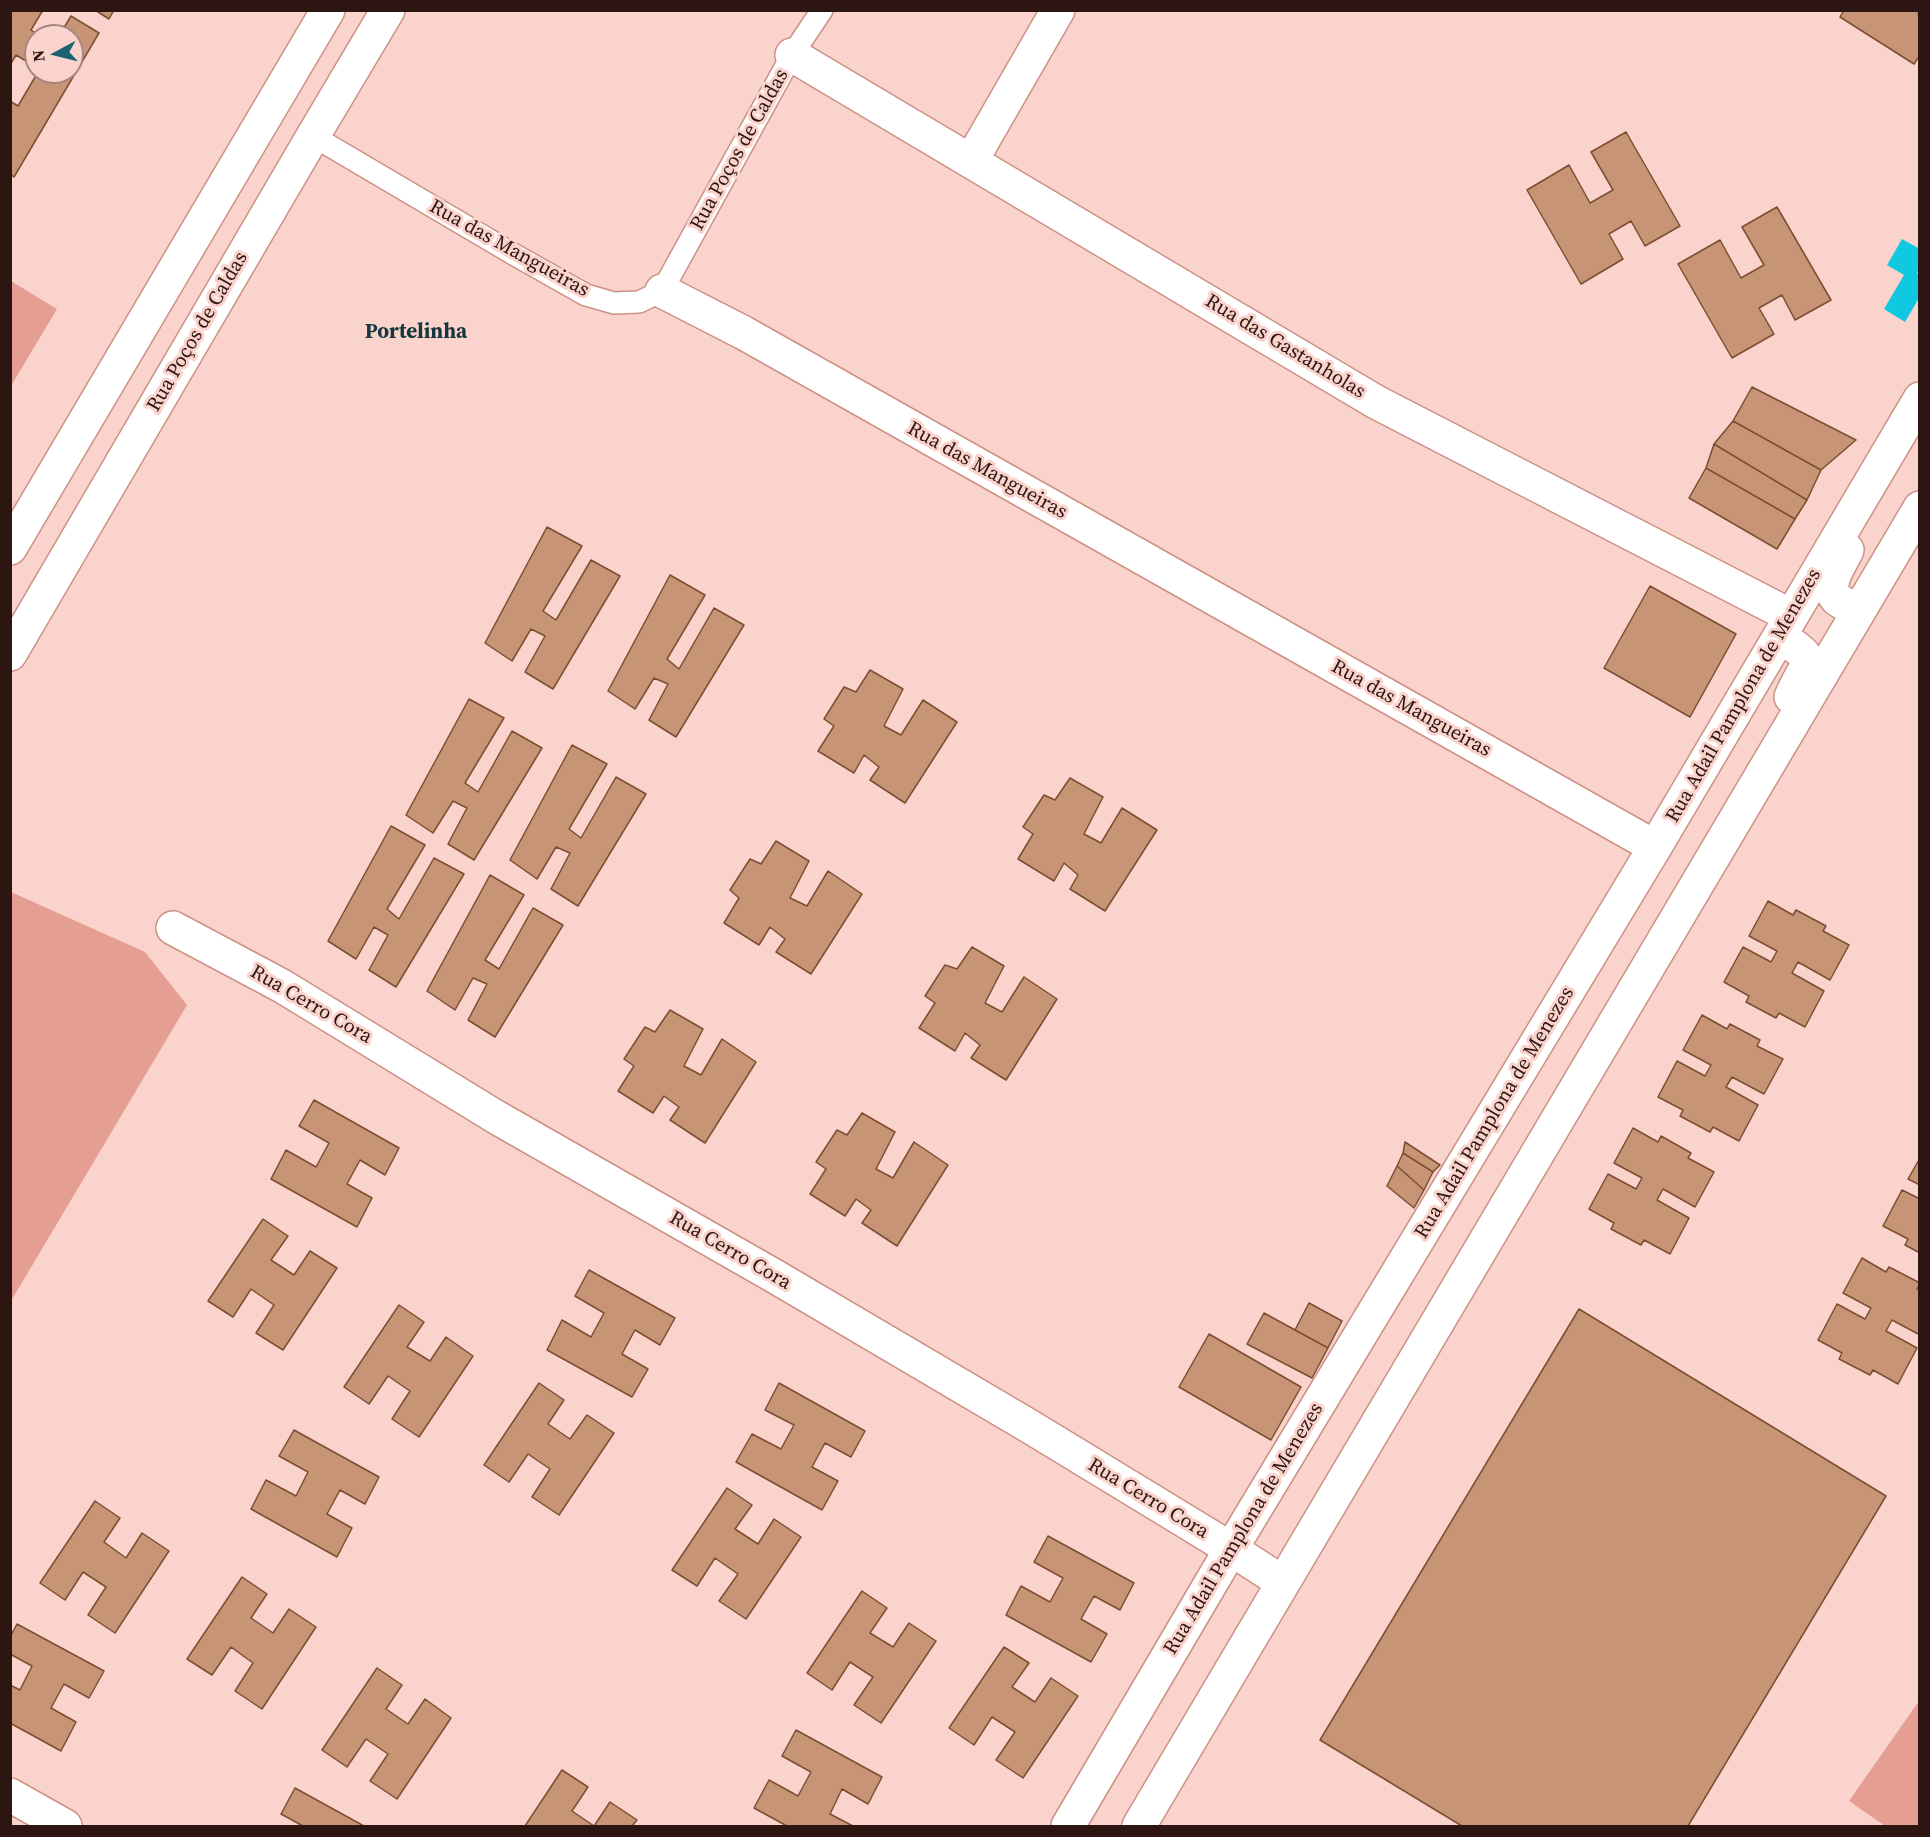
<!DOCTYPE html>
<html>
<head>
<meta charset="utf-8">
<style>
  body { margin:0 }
  #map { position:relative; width:1930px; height:1837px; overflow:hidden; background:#fad3cc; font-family:"Source Serif 4",serif }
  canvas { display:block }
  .frame { position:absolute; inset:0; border:12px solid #2d1612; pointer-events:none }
  .north { position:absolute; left:24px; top:24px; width:60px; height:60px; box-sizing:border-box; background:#fad3cc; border:2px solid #a88782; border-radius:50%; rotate:263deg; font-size:16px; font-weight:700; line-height:24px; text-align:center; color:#2d1612 }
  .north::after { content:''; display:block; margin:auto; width:21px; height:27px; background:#196470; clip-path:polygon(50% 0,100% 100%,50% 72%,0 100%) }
</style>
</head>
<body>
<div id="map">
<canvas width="1930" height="1837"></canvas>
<div class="frame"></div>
<div class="north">N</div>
</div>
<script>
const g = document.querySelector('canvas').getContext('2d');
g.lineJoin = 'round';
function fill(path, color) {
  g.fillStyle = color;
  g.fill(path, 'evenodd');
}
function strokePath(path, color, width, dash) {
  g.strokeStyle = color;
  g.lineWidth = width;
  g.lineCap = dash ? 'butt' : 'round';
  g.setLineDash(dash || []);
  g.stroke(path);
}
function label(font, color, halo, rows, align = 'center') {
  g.font = font + ' "Source Serif 4",serif';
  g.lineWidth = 6;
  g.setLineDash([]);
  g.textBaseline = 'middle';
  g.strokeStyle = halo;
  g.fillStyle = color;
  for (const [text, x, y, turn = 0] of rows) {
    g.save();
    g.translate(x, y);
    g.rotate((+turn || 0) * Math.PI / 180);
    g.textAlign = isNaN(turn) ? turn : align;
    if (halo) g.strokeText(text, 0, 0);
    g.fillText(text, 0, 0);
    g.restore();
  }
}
const green = new Path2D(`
  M11,281L57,309L11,386Z
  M11,892L145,952L187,1005L11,1301Z
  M1919,1701V1826H1885L1849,1801Z`);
const water = new Path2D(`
  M1902,239L1920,249L1919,269L1917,273L1919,275V298L1905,322L1884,309L1904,275L1887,265Z`);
const building = new Path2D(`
  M10,10H43L31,30L40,36H36V67L16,55L10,65Z
  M95,10H114L109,19Z
  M1844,10H1920L1918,15L1920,16V55L1914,64L1840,17Z
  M71,16L99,33L14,177L10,174V101L18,106L38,72H72V36H59Z
  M1626,132L1680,226L1645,246L1631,221L1609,234L1623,259L1581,284L1527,190L1569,165L1590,203L1613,190L1591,152Z
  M1777,207L1831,300L1795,320L1782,295L1759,308L1774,334L1732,358L1678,264L1720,240L1741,278L1764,265L1742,227Z
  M1752,387L1856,440L1821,470L1733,421Z
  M1733,421L1821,470L1807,500L1714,444Z
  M1714,444L1807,500L1795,519L1706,468Z
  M1706,468L1795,519L1777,549L1689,498Z
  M547,527L582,546L543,611L556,620L591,560L620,576L553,689L525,672L545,636L531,629L512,661L485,643Z
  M670,575L705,595L667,659L679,669L714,608L744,625L676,737L649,720L668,684L654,678L635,709L608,691Z
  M1650,586L1736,634L1690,717L1604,668Z
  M870,670L903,689L884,726L901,735L923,700L957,722L905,803L870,780L879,767L864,755L854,773L818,751L834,726L824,719L844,687L856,692Z
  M469,699L504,718L465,783L478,792L512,731L542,748L474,860L448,844L467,808L453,801L433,833L406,815Z
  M572,745L607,764L569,829L581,838L616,777L646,794L578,906L551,889L570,853L556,847L537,879L510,860Z
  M1070,778L1103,797L1084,834L1101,843L1122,808L1157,830L1105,911L1070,889L1078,875L1064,863L1054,881L1018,859L1033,834L1023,827L1044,795L1055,800Z
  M391,826L425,845L387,909L399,919L434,858L464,874L396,987L369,970L388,935L374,927L356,959L328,941Z
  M776,841L809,861L790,898L807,906L828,871L862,894L811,974L776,952L785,939L770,927L759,945L724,923L739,898L730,890L750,859L761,864Z
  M490,875L524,895L485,960L499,969L533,908L563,925L495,1037L468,1020L487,984L473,978L455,1010L427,991Z
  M1768,901L1793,915L1796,910L1826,926L1823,931L1849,945L1830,980L1798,962L1792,973L1824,991L1805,1027L1779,1013L1776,1018L1746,1002L1749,996L1724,982L1743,947L1771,962L1777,951L1749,936Z
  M972,947L1004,966L985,1003L1002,1012L1024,977L1057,999L1006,1080L971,1058L980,1045L965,1033L955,1051L919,1028L935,1003L925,996L945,965L957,969Z
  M670,1010L703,1029L684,1066L701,1075L722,1039L756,1062L705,1143L670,1120L679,1107L664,1096L653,1113L618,1091L634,1066L624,1059L645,1027L655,1032Z
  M1702,1015L1727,1029L1730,1024L1760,1040L1757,1046L1783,1059L1764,1094L1732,1077L1726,1087L1758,1105L1739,1141L1713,1127L1710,1132L1680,1116L1683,1110L1658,1097L1677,1061L1705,1076L1711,1065L1683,1050Z
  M314,1100L399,1148L385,1175L360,1160L347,1184L372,1198L357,1227L271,1179L286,1150L316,1167L329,1143L299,1126Z
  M862,1113L895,1132L876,1169L893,1178L914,1142L948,1165L897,1246L862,1223L871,1210L856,1199L845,1216L810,1194L826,1169L816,1162L837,1130L847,1135Z
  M1633,1128L1658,1142L1661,1136L1691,1153L1688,1158L1714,1172L1695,1207L1663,1189L1657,1200L1689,1218L1670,1254L1644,1240L1641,1245L1611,1229L1614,1223L1589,1209L1608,1174L1636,1189L1642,1178L1614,1163Z
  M1405,1142L1440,1165L1433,1172L1403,1153Z
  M1403,1153L1433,1172L1424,1190L1397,1166Z
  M1920,1158V1185L1908,1179Z
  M1397,1166L1424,1190L1414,1208L1387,1186Z
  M1902,1190L1920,1199V1253L1905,1245L1908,1239L1883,1226Z
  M263,1219L288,1236L271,1260L294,1275L310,1251L337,1268L283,1350L256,1333L274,1305L251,1289L233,1317L208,1301Z
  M1862,1258L1886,1272L1889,1267L1920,1283L1917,1289L1920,1290V1335L1892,1320L1886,1331L1917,1348L1898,1384L1873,1370L1870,1375L1839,1359L1842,1353L1818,1340L1837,1304L1865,1319L1871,1308L1843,1293Z
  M589,1270L675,1318L660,1345L635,1330L622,1354L648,1369L632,1397L547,1350L562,1320L591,1337L604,1313L575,1296Z
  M1309,1303L1342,1321L1328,1348L1295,1330Z
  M399,1305L424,1322L407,1347L430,1361L446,1337L473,1356L419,1437L392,1419L410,1391L388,1376L369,1404L344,1387Z
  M1579,1309L1886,1496L1688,1826H1462L1320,1740Z
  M1264,1313L1328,1348L1312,1378L1247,1344Z
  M1209,1334L1301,1387L1271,1440L1179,1387Z
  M539,1383L564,1400L548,1424L570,1439L587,1415L614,1433L559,1515L532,1497L550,1469L528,1454L509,1482L484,1465Z
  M779,1383L865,1431L851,1457L825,1443L812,1467L838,1481L822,1510L736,1462L752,1434L781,1449L794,1425L765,1410Z
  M294,1430L379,1477L365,1504L340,1490L327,1514L352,1528L337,1557L251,1509L266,1480L296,1496L308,1472L279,1456Z
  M727,1488L752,1505L735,1529L758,1544L774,1519L801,1537L746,1619L719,1601L738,1574L715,1558L697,1586L672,1570Z
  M95,1501L120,1518L104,1542L126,1558L142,1533L169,1551L115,1633L88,1615L106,1587L83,1572L65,1600L40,1583Z
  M1048,1536L1134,1583L1120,1610L1094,1596L1081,1619L1107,1634L1091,1662L1006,1615L1021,1586L1050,1602L1063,1578L1034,1562Z
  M242,1577L267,1594L251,1618L273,1633L289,1609L316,1627L262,1709L235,1691L253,1663L231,1647L212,1675L187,1659Z
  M862,1591L887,1608L870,1633L893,1647L909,1623L936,1641L881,1723L854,1705L873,1677L850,1662L832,1690L807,1673Z
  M17,1624L104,1671L89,1698L64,1684L51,1708L76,1722L61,1751L10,1723V1685L20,1690L32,1666L10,1654V1637Z
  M1004,1647L1029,1663L1012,1687L1035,1702L1051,1678L1078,1696L1023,1778L996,1760L1015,1732L992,1717L974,1745L949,1728Z
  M377,1668L402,1685L386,1709L408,1724L425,1699L451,1718L397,1799L370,1781L388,1754L366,1739L347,1767L322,1750Z
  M796,1730L882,1777L868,1804L842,1789L830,1814L853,1826H787L754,1808L769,1780L798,1796L811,1772L782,1756Z
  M562,1770L588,1787L572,1811L594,1826L610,1802L637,1820L632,1826H525Z
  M295,1788L364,1826H303L281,1814Z`);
const lane = new Path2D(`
  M313,136L515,255L586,295L614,303L639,302L662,291L792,55L822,10`);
const street = new Path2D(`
  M792,55L1376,402L1791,616
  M971,161L1058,10
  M662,291L744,333L1655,847
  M10,548L328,10
  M10,654L313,136L388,10
  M173,928L282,986L496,1117L776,1277L1029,1426L1231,1549L1282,1582
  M10,1795L65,1826`);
const secondary = new Path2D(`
  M1847,550C1841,564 1823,585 1837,599C1843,604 1852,607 1858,611
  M1780,636C1822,665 1807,658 1791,697
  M1068,1826L1231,1549L1655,847L1920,399
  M1139,1826L1920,508`);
const streetNames = [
  ["Rua Poços de Caldas",740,150,-61],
  ["Rua das Mangueiras",509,249,29],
  ["Rua Poços de Caldas",198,332,-60],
  ["Rua das Gastanholas",1285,347,31],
  ["Rua das Mangueiras",987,471,29],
  ["Rua Adail Pamplona de Menezes",1744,696,-60],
  ["Rua das Mangueiras",1411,709,29],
  ["Rua Cerro Cora",311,1005,30],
  ["Rua Adail Pamplona de Menezes",1495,1113,-59],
  ["Rua Cerro Cora",730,1251,30],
  ["Rua Cerro Cora",1148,1499,31],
  ["Rua Adail Pamplona de Menezes",1244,1529,-59]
];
const neighbourhoodNames = [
  ["Portelinha",416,333]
];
fill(green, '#e49e92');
fill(water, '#10c8e0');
fill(building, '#c89476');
strokePath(building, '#7c4d31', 1.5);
strokePath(lane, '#cd9186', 24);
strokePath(street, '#cd9186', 36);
strokePath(secondary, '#cd9186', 36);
strokePath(lane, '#fff', 21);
strokePath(street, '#fff', 33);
strokePath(secondary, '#fff', 33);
label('20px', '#2d1612', '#fad3cc', streetNames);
label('bold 21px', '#16373d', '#fad3cc', neighbourhoodNames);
</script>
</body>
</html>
